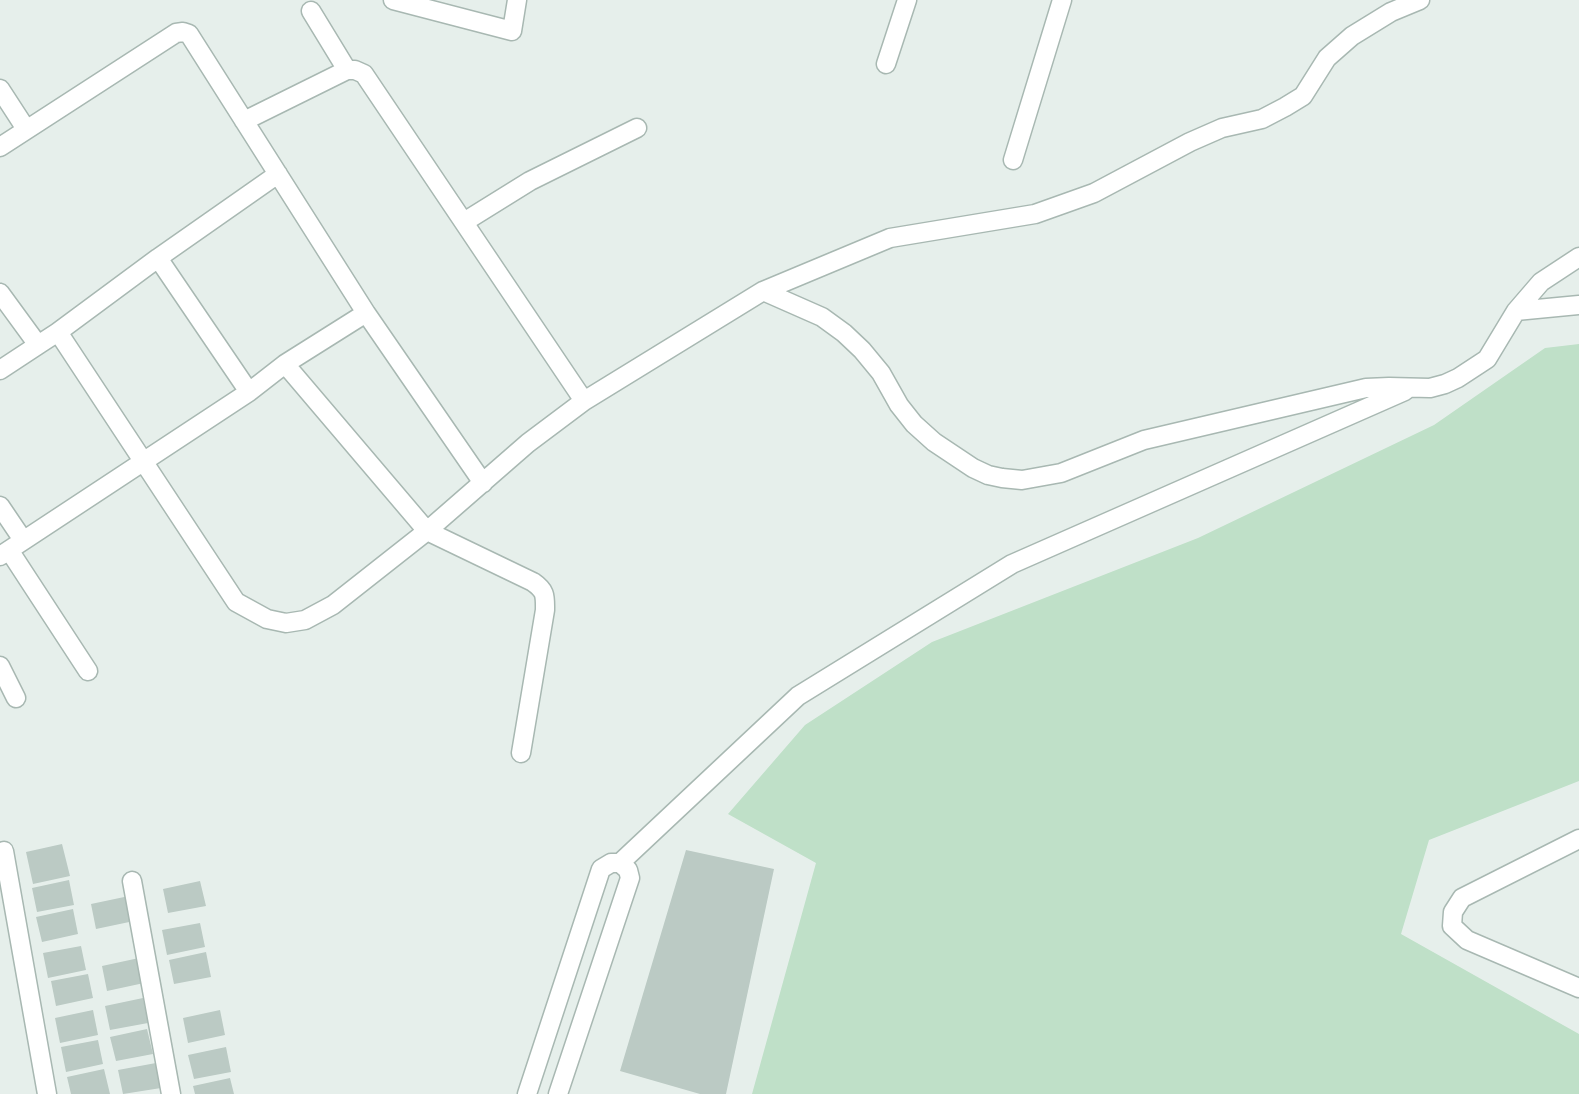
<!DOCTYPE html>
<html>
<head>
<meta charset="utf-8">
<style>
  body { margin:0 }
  canvas { display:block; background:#e6efeb }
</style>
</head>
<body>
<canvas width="1579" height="1094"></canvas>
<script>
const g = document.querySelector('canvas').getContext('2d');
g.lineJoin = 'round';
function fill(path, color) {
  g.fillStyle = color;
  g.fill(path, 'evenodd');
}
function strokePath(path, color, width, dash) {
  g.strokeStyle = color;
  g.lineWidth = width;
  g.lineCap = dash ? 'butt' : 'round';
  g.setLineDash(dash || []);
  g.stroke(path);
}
const green = new Path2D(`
  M1579,344V781L1429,840L1401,934L1579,1034V1094H752L816,863L728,814L805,725L932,642L1198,538L1434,425L1545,348Z`);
const building = new Path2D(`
  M62,844L70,876L33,884L26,852Z
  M686,850L774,869L726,1094H700L620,1071Z
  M69,880L74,905L37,912L32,888Z
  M200,881L206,906L168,913L163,889Z
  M129,896L134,921L96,929L91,904Z
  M73,909L78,934L42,942L36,917Z
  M200,923L205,947L167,955L162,930Z
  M81,946L86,970L48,978L43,953Z
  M206,952L211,977L174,984L169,960Z
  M139,958L144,983L107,991L102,966Z
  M88,974L93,998L56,1006L51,981Z
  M143,998L148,1023L110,1030L105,1006Z
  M93,1010L98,1035L60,1043L55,1018Z
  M220,1010L225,1035L188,1043L183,1018Z
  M147,1029L153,1054L116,1061L110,1037Z
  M98,1040L103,1064L66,1072L61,1047Z
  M226,1047L231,1072L194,1079L188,1055Z
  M156,1063L161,1088L123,1094L118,1070Z
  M104,1069L110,1094H71L67,1077Z
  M230,1078L234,1094H195L193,1086Z`);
const minor = new Path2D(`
  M393,0L512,31L517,0
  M311,11L347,70
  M886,64L907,0
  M0,89L26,129
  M244,121L347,70H355L364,74L584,401
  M0,147L176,33L183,32L189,34L366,313L483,483
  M1013,160L1062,0
  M464,222L530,181L637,128
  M763,291L822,317L844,333L862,350L881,373L899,405L914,424L934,442L973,468L988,475L1002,478L1022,480L1061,473L1144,440L1366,388L1389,387L1430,388L1445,384L1458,378L1487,359L1516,311L1541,282L1579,257
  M0,293L38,345L0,370
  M1516,311L1579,305
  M58,332L158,258
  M38,345L58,332L236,602L267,619L286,623L305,620L333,605L427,531L528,443L584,401L763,291L890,238L1035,214L1094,193L1190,142L1222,128L1262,119L1285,107L1303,96L1327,58L1352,36L1391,12L1420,0
  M285,364L427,531L533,582C546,591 545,596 545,610L521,753
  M249,392L158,258L278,174
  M0,506L23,540
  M9,550L88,671
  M0,556L249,392L285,364L366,313
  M0,666L16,698
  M1579,839L1462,898L1453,912L1452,926L1467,940L1579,988
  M4,851L47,1094
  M620,863L798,696L1012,564L1405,391
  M132,881L171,1094
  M527,1094L601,869L611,863H620L628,870L630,878L558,1094`);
fill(green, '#bfe0c8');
fill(building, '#bbcac4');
strokePath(minor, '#a8b8b2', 21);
strokePath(minor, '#fff', 18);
</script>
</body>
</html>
